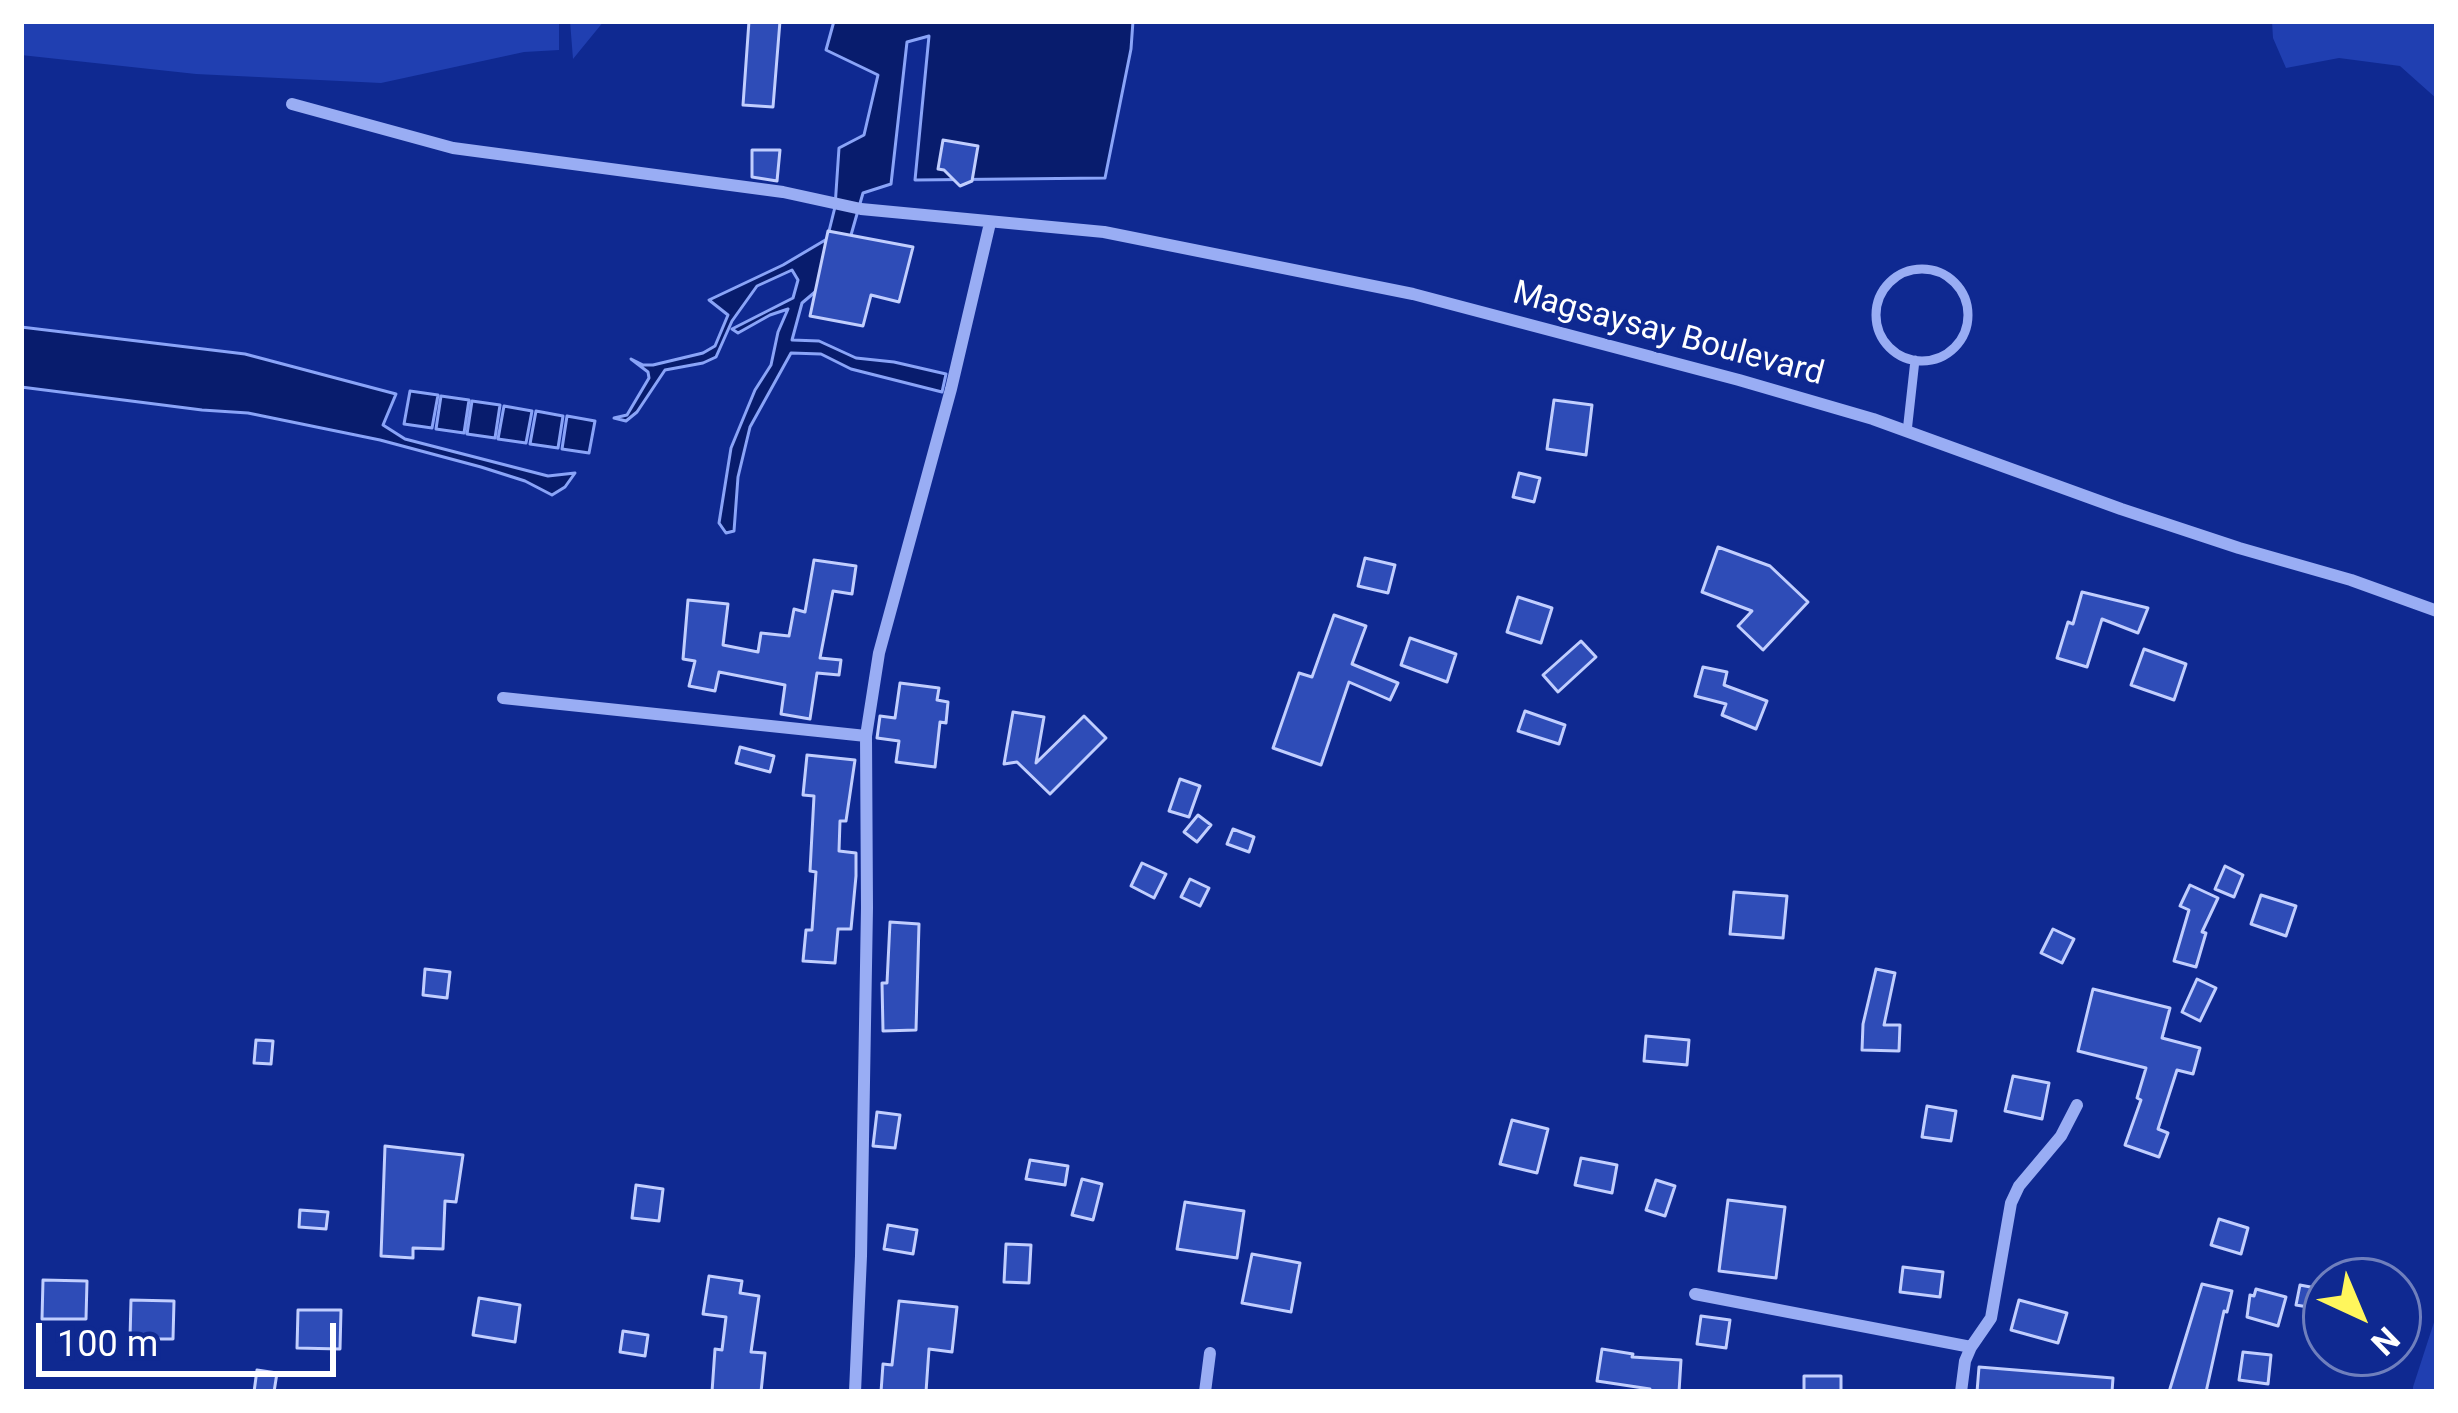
<!DOCTYPE html>
<html>
<head>
<meta charset="utf-8">
<style>
  body { margin:0 }
  #map { position:relative; width:2458px; height:1413px; overflow:hidden; background:#0f2991; font-family:Roboto,sans-serif }
  canvas { display:block }
  .frame { position:absolute; inset:0; border:24px solid #fff; pointer-events:none }
  .north { position:absolute; left:2302px; top:1257px; width:120px; height:120px; box-sizing:border-box; background:#0f2991; border:3px solid #6f7fbd; border-radius:50%; rotate:136deg; font-size:33px; font-weight:700; line-height:48px; text-align:center; color:#fff }
  .north::after { content:''; display:block; margin:auto; width:42px; height:54px; background:#fff65c; clip-path:polygon(50% 0,100% 100%,50% 72%,0 100%) }
  .scale { position:absolute; left:36px; top:1323px; width:300px; height:54px; box-sizing:border-box; border:6px solid #fff; border-top:0; padding-left:15px; font-size:36px; line-height:42px; white-space:nowrap; color:#fff; -webkit-text-stroke:9px #0f2991; paint-order:stroke }
</style>
</head>
<body>
<div id="map">
<canvas width="2458" height="1413"></canvas>
<div class="frame"></div>
<div class="north">N</div>
<div class="scale">100 m</div>
</div>
<script>
const g = document.querySelector('canvas').getContext('2d');
g.lineJoin = 'round';
function fill(path, color) {
  g.fillStyle = color;
  g.fill(path, 'evenodd');
}
function strokePath(path, color, width, dash) {
  g.strokeStyle = color;
  g.lineWidth = width;
  g.lineCap = dash ? 'butt' : 'round';
  g.setLineDash(dash || []);
  g.stroke(path);
}
function label(font, color, halo, rows, align = 'center') {
  g.font = font + ' Roboto,sans-serif';
  g.lineWidth = 9;
  g.setLineDash([]);
  g.textBaseline = 'middle';
  g.strokeStyle = halo;
  g.fillStyle = color;
  for (const [text, x, y, turn = 0] of rows) {
    g.save();
    g.translate(x, y);
    g.rotate((+turn || 0) * Math.PI / 180);
    g.textAlign = isNaN(turn) ? turn : align;
    if (halo) g.strokeText(text, 0, 0);
    g.fillText(text, 0, 0);
    g.restore();
  }
}
const green = new Path2D(`
  M21,21H559V50L524,52L381,83L196,74L21,55Z
  M570,21H604L573,59Z
  M2272,21H2437V99L2400,66L2339,58L2286,68L2273,38Z
  M2437,1313V1392H2413V1387Z`);
const water = new Path2D(`
  M834,21H1133L1131,49L1105,178L915,180L929,36L907,42L891,184L863,193L841,270L802,303L792,340L819,341L856,358L894,362L946,374L942,392L851,369L821,354L791,353L750,427L738,477L734,531L726,533L719,523L731,448L755,390L771,365L778,332L788,309L770,315L738,333L732,329L793,298L798,280L792,270L757,286L732,321L716,357L703,363L665,370L637,412L626,421L614,418L627,415L649,378L648,372L631,359L643,365H653L703,353L715,346L728,315L709,300L783,265L827,239L835,207L839,148L864,135L878,75L826,50Z
  M21,327L245,354L396,394L383,425L405,439L548,476L575,473L565,487L552,495L525,481L481,467L380,440L248,413L202,410L21,387Z
  M410,391L438,395L432,428L404,424Z
  M441,396L469,400L464,433L436,429Z
  M472,401L500,405L495,438L467,434Z
  M504,406L532,411L526,443L498,439Z
  M536,411L563,416L558,448L530,444Z
  M567,416L595,421L589,453L562,449Z`);
const building = new Path2D(`
  M749,21H780L773,107L743,105Z
  M943,140L978,146L972,181L960,186L944,170L938,169Z
  M752,150H780L777,181L752,177Z
  M828,231L913,247L899,302L871,295L863,326L810,316Z
  M1554,400L1592,405L1586,455L1547,449Z
  M1519,473L1540,478L1534,502L1513,497Z
  M1718,547L1770,566L1808,602L1763,650L1738,626L1752,611L1702,592Z
  M1365,558L1395,565L1388,593L1358,586Z
  M814,560L856,566L852,594L833,591L820,658L841,660L839,675L817,673L810,719L781,714L785,685L719,672L715,691L689,686L695,661L683,659L688,600L728,604L723,645L758,652L761,633L789,636L794,609L805,612Z
  M2082,592L2148,608L2138,633L2102,619L2087,667L2057,658L2068,622L2073,624Z
  M1518,597L1552,608L1541,643L1507,632Z
  M1334,615L1366,626L1352,664L1398,683L1390,700L1349,682L1321,765L1273,748L1299,673L1312,677Z
  M1410,638L1456,654L1447,682L1401,665Z
  M1581,641L1596,657L1558,692L1543,675Z
  M2144,649L2186,664L2174,700L2131,685Z
  M1703,667L1727,672L1724,685L1767,701L1756,729L1722,715L1726,704L1695,696Z
  M900,683L939,688L937,700L948,702L946,723L940,722L935,767L896,762L899,741L877,738L880,716L895,718Z
  M1525,711L1565,725L1559,744L1518,731Z
  M1013,712L1044,717L1036,763L1084,716L1106,738L1050,794L1017,762L1004,764Z
  M740,747L774,756L770,772L736,763Z
  M807,755L855,760L846,821H840L839,851L856,853V876L851,929H838L835,963L803,961L806,930H812L816,872L810,871L814,796L803,795Z
  M1180,779L1200,786L1189,817L1169,811Z
  M1198,815L1211,825L1197,842L1184,832Z
  M1233,829L1254,837L1249,852L1227,844Z
  M1142,863L1166,874L1154,898L1131,886Z
  M2225,866L2243,875L2234,897L2215,889Z
  M1190,879L1209,888L1200,906L1181,897Z
  M2190,885L2218,898L2202,932L2206,933L2196,967L2174,961L2189,910L2180,906Z
  M1734,892L1787,896L1783,938L1730,934Z
  M2261,895L2296,906L2286,936L2251,924Z
  M890,922L919,924L916,1030L883,1031L882,983H887Z
  M2053,929L2074,939L2062,963L2041,953Z
  M425,969L450,972L447,998L423,995Z
  M1876,969L1895,973L1884,1025H1900L1899,1051L1862,1050L1863,1024Z
  M2197,979L2216,988L2200,1021L2182,1012Z
  M2093,989L2170,1008L2162,1038L2200,1048L2193,1074L2177,1070L2158,1129L2168,1133L2159,1157L2125,1145L2141,1100L2137,1098L2146,1068L2078,1051Z
  M1646,1036L1689,1040L1687,1065L1644,1061Z
  M256,1040L273,1041L271,1064L254,1063Z
  M2013,1076L2049,1083L2042,1119L2005,1111Z
  M1927,1106L1956,1111L1951,1141L1922,1137Z
  M877,1112L900,1115L895,1148L873,1146Z
  M1512,1120L1548,1129L1537,1173L1500,1164Z
  M385,1146L463,1155L456,1202L445,1201L443,1249L413,1248V1258L381,1256Z
  M1581,1158L1617,1165L1612,1193L1575,1185Z
  M1030,1160L1068,1166L1065,1185L1026,1179Z
  M1082,1179L1102,1184L1093,1220L1072,1215Z
  M1656,1180L1675,1186L1665,1216L1646,1210Z
  M636,1185L663,1189L659,1221L632,1218Z
  M1728,1200L1785,1207L1776,1278L1719,1271Z
  M1185,1202L1244,1211L1237,1258L1177,1249Z
  M300,1210L328,1212L326,1229L299,1227Z
  M2219,1219L2248,1228L2241,1254L2211,1245Z
  M888,1225L917,1230L913,1254L884,1249Z
  M1006,1244L1031,1245L1029,1283L1004,1282Z
  M1252,1254L1300,1263L1291,1312L1242,1303Z
  M1903,1267L1943,1272L1940,1297L1900,1292Z
  M709,1276L742,1281L740,1293L759,1296L751,1352L765,1353L761,1392H712L715,1349L722,1350L726,1317L703,1314Z
  M43,1280L87,1281L86,1319H42Z
  M2202,1284L2232,1291L2227,1312L2224,1311L2206,1392H2169Z
  M2300,1285L2326,1290V1310L2296,1305Z
  M2256,1289L2286,1297L2278,1326L2247,1317L2250,1295L2254,1296Z
  M479,1298L520,1305L515,1342L473,1335Z
  M131,1300L174,1301L173,1339H130Z
  M2019,1300L2067,1313L2058,1343L2011,1330Z
  M899,1301L957,1307L952,1352L929,1349L926,1392H881L883,1364L892,1365Z
  M298,1310H341L340,1349L297,1348Z
  M1701,1316L1730,1320L1726,1348L1697,1344Z
  M623,1331L648,1335L645,1356L620,1352Z
  M1602,1349L1633,1354L1632,1357L1681,1360L1679,1392H1650V1389L1597,1381Z
  M2243,1352L2271,1355L2268,1384L2239,1380Z
  M1979,1367L2113,1378L2112,1392H1977Z
  M257,1370L277,1373L274,1392H254Z
  M1804,1376H1841V1392H1804Z`);
const service = new Path2D(`
  M1876 315a46 46 0 1 1 92 0a46 46 0 1 1-92 0Z
  M1907,432L1915,360`);
const minor = new Path2D(`
  M292,104L453,148L783,192L861,209L1104,232L1413,294L1739,380L1873,419L2121,509L2239,548L2351,580L2437,611
  M503,698L866,736
  M1695,1294L1971,1347
  M855,1392L861,1256L867,908L866,736L879,653L951,389L990,223
  M1205,1392L1210,1353
  M1961,1392L1965,1361L1971,1347L1991,1318L2011,1203L2019,1186L2061,1136L2077,1105`);
const streetNames = [
  ["Magsaysay Boulevard",1668,335,15]
];
fill(green, '#203fb1');
fill(water, '#081c6d');
strokePath(water, '#8aa4f8', 3);
fill(building, '#2e4cb7');
strokePath(building, '#c1cefe', 3);
strokePath(service, '#99adf4', 9);
strokePath(minor, '#99adf4', 12);
label('33px', '#fff', '#0f2991', streetNames);
</script>
</body>
</html>
